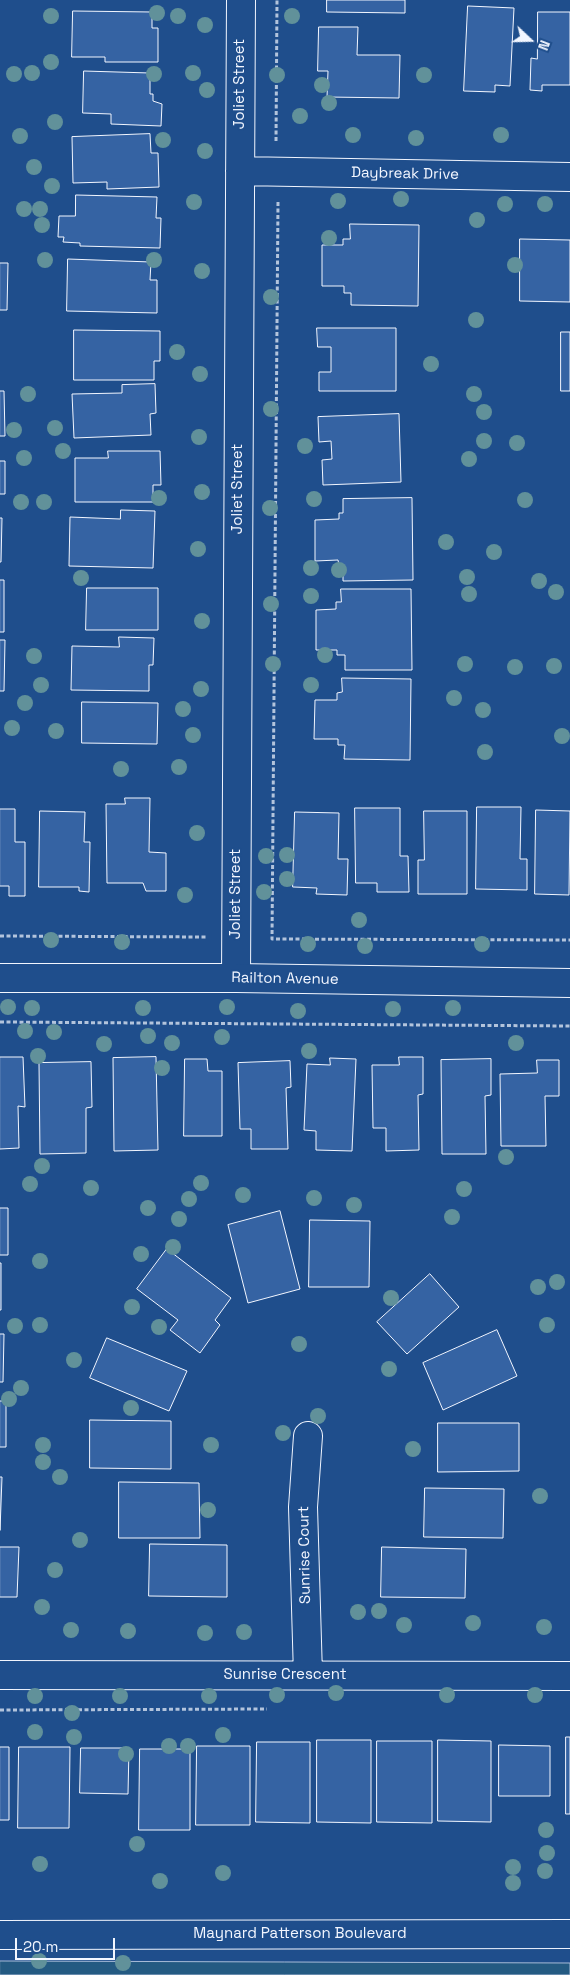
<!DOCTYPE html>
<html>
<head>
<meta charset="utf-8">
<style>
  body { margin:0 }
  #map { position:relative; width:570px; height:1975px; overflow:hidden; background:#1f4e8c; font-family:"Space Grotesk",sans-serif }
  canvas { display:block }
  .north { position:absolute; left:505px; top:15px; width:50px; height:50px; -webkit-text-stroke:4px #1f4e8c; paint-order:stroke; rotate:111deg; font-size:14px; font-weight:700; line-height:20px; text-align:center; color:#f2f6ff }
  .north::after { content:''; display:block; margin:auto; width:18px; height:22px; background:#f2f6ff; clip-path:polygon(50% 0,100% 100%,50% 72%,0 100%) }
  .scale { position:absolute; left:15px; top:1938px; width:100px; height:22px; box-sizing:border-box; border:2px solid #f2f6ff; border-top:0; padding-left:6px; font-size:15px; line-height:18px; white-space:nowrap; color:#f2f6ff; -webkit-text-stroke:4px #1f4e8c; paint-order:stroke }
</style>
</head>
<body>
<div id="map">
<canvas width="570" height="1975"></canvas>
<div class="north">N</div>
<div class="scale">20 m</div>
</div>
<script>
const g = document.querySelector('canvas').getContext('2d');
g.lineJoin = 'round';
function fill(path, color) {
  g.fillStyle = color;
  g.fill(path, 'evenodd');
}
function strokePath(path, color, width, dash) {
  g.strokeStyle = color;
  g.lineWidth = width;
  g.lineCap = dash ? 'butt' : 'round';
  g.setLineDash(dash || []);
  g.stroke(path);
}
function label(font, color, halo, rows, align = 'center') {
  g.font = font + ' "Space Grotesk",sans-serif';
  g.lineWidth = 4;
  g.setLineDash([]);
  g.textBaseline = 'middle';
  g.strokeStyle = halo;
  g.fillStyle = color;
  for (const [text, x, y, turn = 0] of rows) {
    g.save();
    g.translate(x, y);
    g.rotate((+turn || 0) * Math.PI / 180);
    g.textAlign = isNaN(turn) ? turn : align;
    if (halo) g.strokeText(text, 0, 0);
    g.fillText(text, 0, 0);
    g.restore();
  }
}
const green = new Path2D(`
  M0,1961L570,1963V1975H0Z`);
const building = new Path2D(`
  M327,0H405V13L327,12Z
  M468,6L514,8L510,86L495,85V92L464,91Z
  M73,11L152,12V28H158V62H105V57H72Z
  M538,12H570V85H542V91L530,90L531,58L537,59Z
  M319,27H358L357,55H400L399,98L327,97L328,71H318Z
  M84,71L150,73V94H153V101L162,104L161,126L111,124V114L83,113Z
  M150,134L151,153H158L159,187L107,189V182L73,183L72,137Z
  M76,195L157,197L156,218H161L160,248L80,246V243L63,242L64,237H58L59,216H75Z
  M350,224L419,225L418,306L351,305V293H344V286H322V245H343V239H350Z
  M520,239L570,240V302L520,301Z
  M68,259L151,262L150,280H157V313L67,311Z
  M0,263H8L7,310H0Z
  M317,328H396V391H319V372H331V347H318Z
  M74,330L160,331V361H154V380H74Z
  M561,332H570V391H561Z
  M155,384L156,413L150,414L151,435L74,438L72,394L122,393V385Z
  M0,391H4L5,436H0Z
  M399,414L401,482L323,485L322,460L332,459L331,441L319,442L318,417Z
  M108,451H160L161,485H153V502H75V458H108Z
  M0,461H5V494H0Z
  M412,498L413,580L343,581V566H339L338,560L315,561V520L339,519V513H343V499Z
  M121,510L155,511L153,568L69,566L70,517L120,519Z
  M0,518H2L1,562H0Z
  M0,580H4V632H0Z
  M87,588H158V630H86Z
  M341,589H411L412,670H345V655H337V650H316V610L336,609V602H341Z
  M119,637L154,638L153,665H149V691L71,690L72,646L119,647Z
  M0,640H5L4,691H0Z
  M342,678L411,679L410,760L344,759L345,745H338V739H314L315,700H337V693L342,692Z
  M82,702L158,703L157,744L82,743Z
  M125,798H150L149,852L166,853V891H146L143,883H107L106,804H125Z
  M477,807H521L520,859H527V890L476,889Z
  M355,808H400V856H408L409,892H377V883H356Z
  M0,809H15V842H25V896H9V886H0Z
  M536,810L570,811L569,895L535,894Z
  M40,811L85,812L84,842H90L89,892L79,891V887H39Z
  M424,811H467V894H418V860H424Z
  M295,812L339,813L338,859H348L347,895L316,894L317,888L293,887Z
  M0,1057H23L25,1107L18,1106L19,1148L0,1149Z
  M156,1057L158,1150L114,1151L113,1058Z
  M399,1057H423V1094L418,1095L419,1150L386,1151V1128H373L372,1065H399Z
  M330,1058L356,1059L352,1151L316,1150V1131L304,1130L307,1064L330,1065Z
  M185,1059H207L208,1071H222V1136H184Z
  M491,1059V1095L485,1096L486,1154H442L441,1060Z
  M537,1060H559V1096H545L546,1146H501L500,1074L537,1073Z
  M290,1061L291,1087L286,1088L288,1149H251V1129H240L238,1063Z
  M91,1062L92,1107L86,1108V1153L40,1154L39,1063Z
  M0,1208H8V1255H0Z
  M280,1211L300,1289L248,1303L228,1225Z
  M310,1220L370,1221L369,1287H309Z
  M167,1249L231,1298L215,1320L220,1325L200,1353L170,1330L178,1320L137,1289Z
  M0,1263H1V1310H0Z
  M430,1274L459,1307L407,1354L377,1322Z
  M497,1330L517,1376L443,1410L423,1363Z
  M0,1334H4L3,1382H0Z
  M107,1338L187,1371L169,1411L90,1378Z
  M0,1401H6V1447H0Z
  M90,1420L171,1421V1469L90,1468Z
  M438,1423H519V1471L438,1472Z
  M0,1477H2L0,1530Z
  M119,1482L199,1483L200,1538H119Z
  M425,1488L504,1489L503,1538L424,1537Z
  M150,1544L227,1545V1597L149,1596Z
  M0,1547H19L17,1597H0Z
  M382,1547L466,1549L465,1598L381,1597Z
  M566,1737H570V1814H566Z
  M317,1740H371V1823L317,1822Z
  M438,1740L491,1741V1822L438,1821Z
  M377,1741H432V1823L377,1822Z
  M257,1742H310V1823L256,1822Z
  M499,1745L550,1746V1796H499Z
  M197,1746H250V1825H196Z
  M0,1747H9V1820H0Z
  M19,1747H70L69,1828H18Z
  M81,1748H129L128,1794L80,1793Z
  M140,1749H190V1830H139Z`);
const path = new Path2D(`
  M276,141L277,0
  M278,202L272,939L570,940
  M0,936L207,937
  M0,1022L570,1026
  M0,1710L267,1709`);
const minor = new Path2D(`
  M240,171L570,177
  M236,978L241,0
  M0,1675L570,1676
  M308,1675L303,1507L308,1436
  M0,1935L570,1934`);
const tertiary = new Path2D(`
  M0,978H236L570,983`);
const trees = [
  [157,13],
  [51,16],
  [178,16],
  [292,16],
  [205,25],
  [51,62],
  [32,73],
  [193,73],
  [14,74],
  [154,74],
  [277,75],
  [424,75],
  [322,85],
  [207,90],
  [329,103],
  [300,116],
  [55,122],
  [353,135],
  [501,135],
  [20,136],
  [416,138],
  [163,140],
  [205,151],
  [34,167],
  [52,186],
  [401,199],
  [338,201],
  [194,202],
  [505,204],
  [545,204],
  [24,209],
  [40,209],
  [477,220],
  [42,225],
  [329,238],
  [45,260],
  [154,260],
  [515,265],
  [202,271],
  [271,297],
  [476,320],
  [177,352],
  [431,364],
  [200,374],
  [28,394],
  [474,394],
  [271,409],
  [484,412],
  [55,428],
  [14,430],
  [199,437],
  [484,441],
  [517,443],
  [305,446],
  [63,451],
  [24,458],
  [469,459],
  [202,492],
  [159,498],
  [314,499],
  [525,500],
  [21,502],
  [44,502],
  [270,508],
  [446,542],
  [198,549],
  [494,552],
  [311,568],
  [339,570],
  [467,577],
  [81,578],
  [539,581],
  [556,592],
  [469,594],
  [311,596],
  [271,604],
  [202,621],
  [325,655],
  [34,656],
  [273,664],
  [465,664],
  [554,666],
  [515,667],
  [41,685],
  [311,685],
  [201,689],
  [454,698],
  [25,703],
  [183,709],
  [483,710],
  [12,728],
  [56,731],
  [193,735],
  [562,736],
  [485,752],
  [179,767],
  [121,769],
  [197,833],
  [287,855],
  [266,856],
  [287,879],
  [264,892],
  [185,895],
  [359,920],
  [51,940],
  [122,942],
  [308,944],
  [482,944],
  [365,946],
  [8,1007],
  [227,1007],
  [32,1008],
  [143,1008],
  [453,1008],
  [393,1009],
  [298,1011],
  [25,1031],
  [54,1032],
  [148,1036],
  [222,1037],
  [172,1043],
  [516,1043],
  [104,1044],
  [309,1051],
  [38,1056],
  [162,1068],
  [506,1157],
  [42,1166],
  [201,1183],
  [30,1184],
  [91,1188],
  [464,1189],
  [243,1195],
  [314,1198],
  [189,1199],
  [354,1205],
  [148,1208],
  [452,1217],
  [179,1219],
  [173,1247],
  [141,1254],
  [40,1261],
  [557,1282],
  [538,1287],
  [391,1298],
  [132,1307],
  [40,1325],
  [547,1325],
  [15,1326],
  [159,1327],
  [299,1344],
  [74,1360],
  [389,1369],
  [21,1388],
  [9,1399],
  [131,1408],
  [318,1416],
  [283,1433],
  [43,1445],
  [211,1445],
  [413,1449],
  [43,1462],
  [60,1477],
  [540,1496],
  [208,1510],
  [80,1540],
  [55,1570],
  [42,1607],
  [379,1611],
  [358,1612],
  [473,1623],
  [404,1625],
  [544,1627],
  [71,1630],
  [128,1631],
  [244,1632],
  [205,1633],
  [336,1693],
  [277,1695],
  [447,1695],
  [535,1695],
  [35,1696],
  [120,1696],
  [209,1696],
  [72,1713],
  [35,1732],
  [223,1735],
  [74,1737],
  [169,1746],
  [188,1746],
  [126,1754],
  [546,1830],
  [137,1844],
  [547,1853],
  [40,1864],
  [513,1867],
  [545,1871],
  [223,1873],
  [160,1881],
  [513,1883],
  [39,1961],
  [123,1963]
];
const streetNames = [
  ["Joliet Street",240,84,-90],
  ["Daybreak Drive",405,174,1],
  ["Joliet Street",238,489,-90],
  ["Joliet Street",236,894,-90],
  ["Railton Avenue",285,979,1],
  ["Sunrise Court",305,1555,-91],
  ["Sunrise Crescent",285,1675],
  ["Maynard Patterson Boulevard",300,1934]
];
fill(green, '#245a82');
strokePath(green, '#a8bbd7', 1);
fill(building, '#3563a3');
strokePath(building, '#f2f6ff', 1);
strokePath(minor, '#f2f6ff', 30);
strokePath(tertiary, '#f2f6ff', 30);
strokePath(path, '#b3c4dc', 3, [4, 2.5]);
strokePath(minor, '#1f4e8c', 28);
strokePath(tertiary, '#1f4e8c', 28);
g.fillStyle = '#61919a';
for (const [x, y] of trees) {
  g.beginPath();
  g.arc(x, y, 8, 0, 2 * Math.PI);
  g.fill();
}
label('15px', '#f2f6ff', '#1f4e8c', streetNames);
</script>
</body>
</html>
